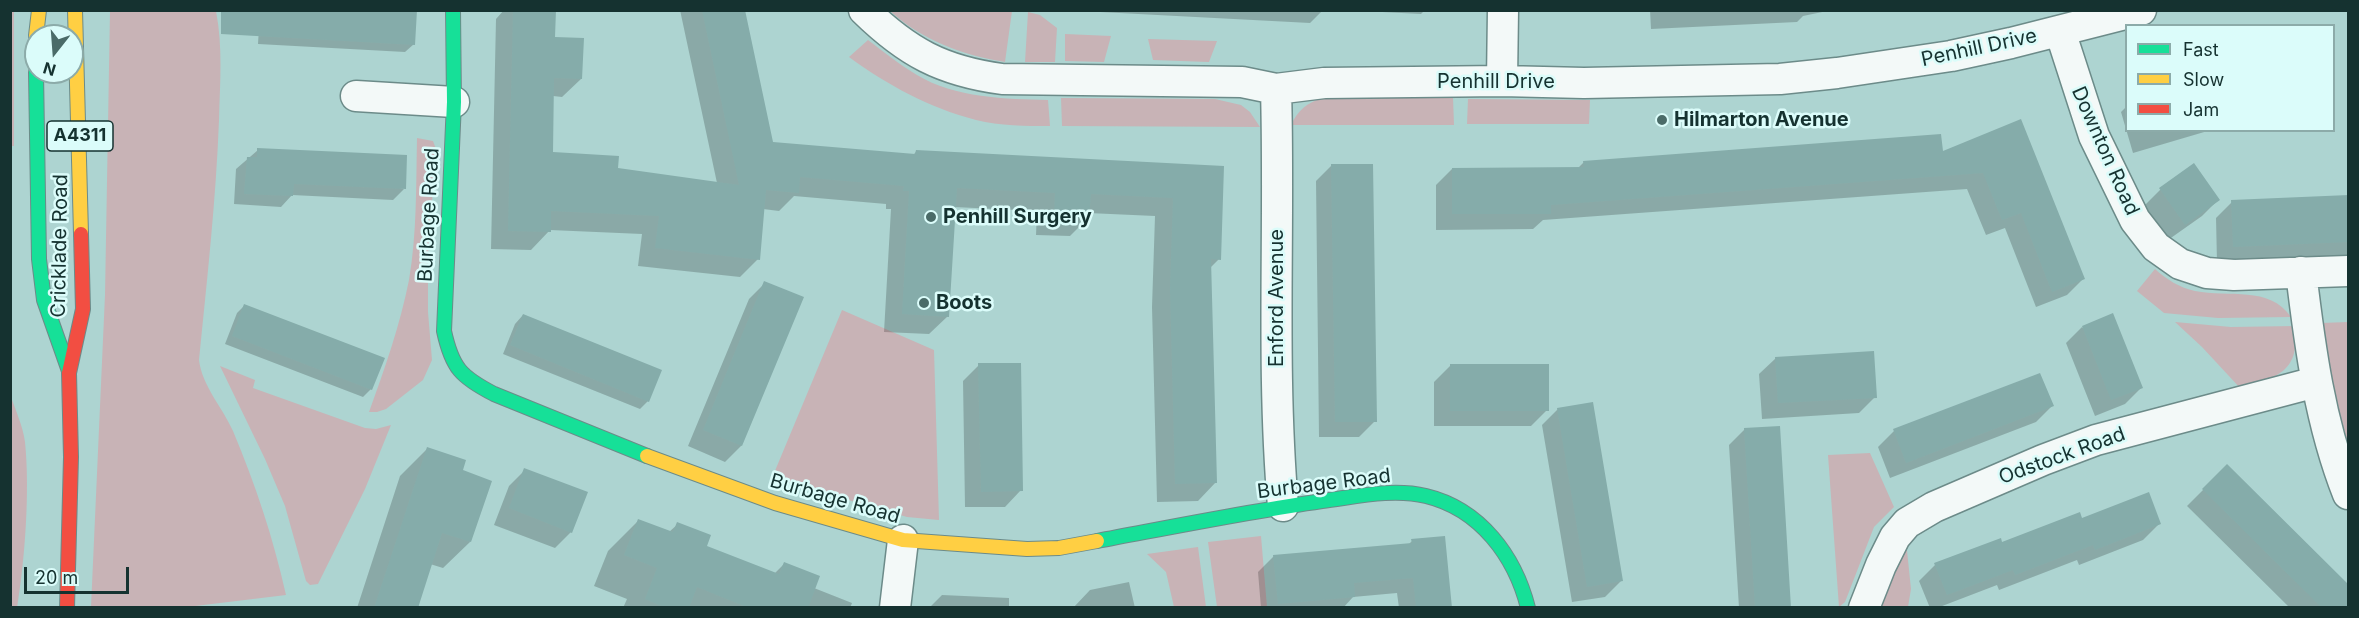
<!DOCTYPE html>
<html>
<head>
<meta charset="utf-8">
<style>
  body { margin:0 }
  #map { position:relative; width:2359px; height:618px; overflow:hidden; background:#add4d1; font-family:Inter,sans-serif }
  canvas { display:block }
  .frame { position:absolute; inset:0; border:12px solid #153230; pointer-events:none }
  .legend { position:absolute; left:2125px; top:24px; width:210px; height:108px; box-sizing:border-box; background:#dbfcfa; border:2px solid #8caba9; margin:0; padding:8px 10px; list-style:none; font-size:18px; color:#153230 }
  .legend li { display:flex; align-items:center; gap:12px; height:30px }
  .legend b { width:30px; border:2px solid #8caba9 }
  .north { position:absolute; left:24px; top:24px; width:60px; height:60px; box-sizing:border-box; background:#dbfcfa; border:2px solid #8caba9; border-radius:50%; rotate:197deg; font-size:16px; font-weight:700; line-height:24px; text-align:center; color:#153230 }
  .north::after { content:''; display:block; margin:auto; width:21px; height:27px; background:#4a6b68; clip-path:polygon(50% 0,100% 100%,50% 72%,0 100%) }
  .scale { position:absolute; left:24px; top:567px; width:105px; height:27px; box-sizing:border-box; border:3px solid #153230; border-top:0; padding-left:8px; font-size:18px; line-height:21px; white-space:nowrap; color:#153230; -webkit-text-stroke:4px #dbfcfa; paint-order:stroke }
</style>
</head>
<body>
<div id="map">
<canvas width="2359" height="618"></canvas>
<div class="frame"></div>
<ul class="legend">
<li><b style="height:8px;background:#16e098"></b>Fast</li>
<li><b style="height:8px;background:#ffcf43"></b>Slow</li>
<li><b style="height:8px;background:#f24e42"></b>Jam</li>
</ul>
<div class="north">N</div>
<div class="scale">20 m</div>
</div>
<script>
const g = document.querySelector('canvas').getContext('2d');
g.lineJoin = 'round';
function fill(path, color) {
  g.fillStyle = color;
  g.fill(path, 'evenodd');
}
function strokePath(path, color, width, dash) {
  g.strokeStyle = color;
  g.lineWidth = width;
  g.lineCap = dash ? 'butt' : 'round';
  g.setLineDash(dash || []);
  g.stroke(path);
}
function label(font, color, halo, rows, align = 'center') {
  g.font = font + ' Inter,sans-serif';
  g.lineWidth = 5;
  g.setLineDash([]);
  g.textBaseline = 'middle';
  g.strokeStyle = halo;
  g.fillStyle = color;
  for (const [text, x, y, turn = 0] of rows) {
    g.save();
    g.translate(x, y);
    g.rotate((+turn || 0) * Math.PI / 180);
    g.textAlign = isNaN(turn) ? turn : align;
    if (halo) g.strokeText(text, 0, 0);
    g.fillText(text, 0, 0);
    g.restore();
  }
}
const green = new Path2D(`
  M10,11H14V146H10Z
  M110,11H216C223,47 220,83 219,120C216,200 207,280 199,360C202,386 223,408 233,431C256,486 273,537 286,595L187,607H91L105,295Z
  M890,11H1012L1005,62C962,55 922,40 890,11Z
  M1028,12L1040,15L1057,28L1055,62H1025Z
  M1065,34L1111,36L1104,62L1065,61Z
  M1148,39L1217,41L1209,62L1153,60Z
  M868,40C884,52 900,65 917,75C955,98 1006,99 1048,100L1050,126C1026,126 1000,126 976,120C930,108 887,85 849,57Z
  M1453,97L1454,125H1291C1298,110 1307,103 1322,98Z
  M1061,98L1215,99L1241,105L1250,112L1260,127L1062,126Z
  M1468,99L1590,100L1589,124H1467Z
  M417,138L433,141L436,149L428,256V312L432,360L423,380L386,409L377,412H369C385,368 400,325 409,280C417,234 416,185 417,138Z
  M2155,269C2166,279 2180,288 2195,291C2229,298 2269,285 2291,317L2218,318L2164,313L2137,291Z
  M842,310L934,350L939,520L907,517L772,478Z
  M2175,322L2231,327L2295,326C2300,372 2279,376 2241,389L2202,347Z
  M2348,322V456L2338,423L2321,323Z
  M220,366L255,380L253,388L365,428L376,429L391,425L365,489L318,584L310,585L306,581L285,506L265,459Z
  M10,394C15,409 23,426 25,442C30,491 25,559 17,608L10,607Z
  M1870,453L1894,507L1874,527L1845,602L1839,607L1828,455Z
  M1261,536L1267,607H1217L1208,542Z
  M1906,541L1911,589L1908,607L1878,608Z
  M1198,547L1206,607H1174L1166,572L1147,554Z`);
const shadow = new Path2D(`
  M504,10H554V38L581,79L562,97L553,96L551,153L617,170L717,183L680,10H744L772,143L913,155L916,152L1223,168L1219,259L1210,268L1216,482L1198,501L1157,502L1152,307L1155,216L1088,213V218L1070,236L1036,235L1037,211L954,207L948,316L929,334L884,332L891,209H886V204L794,196L779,211L763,209L758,259L740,277L638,266L642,234L550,230L531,250L491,249L496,19Z
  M1062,10H1323L1310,23Z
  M1382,10H1425L1421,14L1382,12Z
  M1650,10H1832L1803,16L1797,22L1651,29Z
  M260,11L414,44L405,52L258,44Z
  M2126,107V130H2211L2133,153L2121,112Z
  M2020,121L2083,279L2067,295L2036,307L2005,228L1986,235L1967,189L1543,220L1533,229L1436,230V185L1452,169H1577L1584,162L1941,153Z
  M258,150L404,189L393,200L292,195L281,207L234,204L236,169Z
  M1332,165L1375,421L1359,437H1319L1316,181Z
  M2194,165L2218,200L2202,216L2168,240L2144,206L2160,190Z
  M2232,202L2348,204V257L2217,263L2216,218Z
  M765,283L802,298L741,446L725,462L688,446L749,299Z
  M245,305L371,389L363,397L225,344L237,313Z
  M523,315L648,401L640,409L503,354L515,324Z
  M2082,327L2141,388L2125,404L2095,416L2066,343Z
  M1776,358L1875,397L1859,413L1762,419L1759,374Z
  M979,365L1021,490L1005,507H965L963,381Z
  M1450,366L1547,410L1531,426H1434V382Z
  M2052,406L2036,422L1890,478L1878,447L1894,431Z
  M1558,409L1621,581L1605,597L1572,602L1542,425Z
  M1745,429L1790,608H1739L1729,445Z
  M427,449L461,471L470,542L443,568L430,564L417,605L424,608H357L400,476Z
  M2227,466L2348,608H2290L2187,506Z
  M525,470L571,532L555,548L494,525L509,486Z
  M639,520L669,532L678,524L705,547L774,574L784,564L814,588L852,603L850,608H623L627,599L594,586L608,551Z
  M2081,520L2159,524L2143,540L2079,565L2077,560L1999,590L1997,585L1937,608H1930L1919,581L1935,565Z
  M1412,541L1450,608H1399L1397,593L1353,597L1343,608H1261L1258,572L1274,556L1408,545Z
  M1129,582L1135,608H1073L1090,590Z
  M942,595L1009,598V608H929Z`);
const building = new Path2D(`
  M221,10H417L415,45L221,34Z
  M513,10H556L555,37L584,38L582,79L554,78L553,152L619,156L618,168L739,185L702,10H745L773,142L915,154L916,150L1224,166L1221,260L1211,259L1217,483L1175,484L1170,288L1173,198L1091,194L1089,218L1054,217L1055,193L957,188L949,317L902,314L909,191H903L904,186L800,177L799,193L766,190L760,260L655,248L659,216L551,211V232L508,231Z
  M2021,119L2085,279L2052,292L2021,213L2002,220L1983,173L1551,205V214H1452V168L1584,167L1583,161L1941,134L1943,151Z
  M257,148L407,155L406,189L294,184L293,196L244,194L247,157H257Z
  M2194,163L2220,200L2185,225L2159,188Z
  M1331,164H1373L1377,422H1335Z
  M2349,195V242L2233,247L2231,200Z
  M764,281L804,297L742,446L703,430Z
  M244,304L385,358L372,390L232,336Z
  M2113,313L2143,388L2111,400L2082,326Z
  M523,314L662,370L649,402L510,345Z
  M1874,351L1877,398L1778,403L1775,357Z
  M978,363H1021L1023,491L981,492Z
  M1450,364H1549V411H1450Z
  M2040,373L2054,406L1906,463L1893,429Z
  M1593,402L1623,581L1587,587L1557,408Z
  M1780,426L1791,608H1755L1744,428Z
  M427,447L466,460L463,470L492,481L471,542L442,533L418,608H374Z
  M2227,464L2349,585V608H2322L2202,489Z
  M524,468L588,492L572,533L509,508Z
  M2149,492L2161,524L2095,550L2093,545L2015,575L2013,570L1947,595L1934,563L2001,538L2002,542L2080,512L2082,518Z
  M638,519L673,532L677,522L711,535L707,546L779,574L784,562L820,576L808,608H749L697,587L689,608H666L645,599L657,568L624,555Z
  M1445,536L1452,608H1416L1413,578L1354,583L1355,597L1278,604L1273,555L1412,543L1411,539Z`);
const street = new Path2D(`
  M864,10C907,52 942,71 1002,79L1242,82L1276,89L1324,83L1502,81L1584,83L1780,79L1837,73L1951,56L2011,43L2141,10
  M2060,31L2094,136L2135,220L2156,247L2180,264L2207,273L2234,275L2348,271
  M1502,81L1503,10
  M1276,89C1280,228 1271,367 1283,506
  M356,96L454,102
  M2301,272C2310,348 2320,423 2348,494
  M895,608L903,540
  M1864,608L1881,565L1895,537L1907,523L1934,507L2043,460L2096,440L2316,382`);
const fast = new Path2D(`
  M453,10L454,102L444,331C452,368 461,377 494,394L647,456
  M36,72L39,259L44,300L69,371
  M1097,541C1172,527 1246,512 1322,501C1355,497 1392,488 1426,496C1480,509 1515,556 1528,608`);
const slow = new Path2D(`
  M75,10L81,234
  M36,36L39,10
  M647,456L775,503L903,540L1027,549L1059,548L1097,541`);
const jam = new Path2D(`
  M67,608L71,457L69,373L83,309L81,234`);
const markers = [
  [1662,120,6,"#4a6b68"],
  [931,217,6,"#4a6b68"],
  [924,303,6,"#4a6b68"]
];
const shields = [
  [80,136,66]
];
const shieldNames = [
  ["A4311",80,136]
];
const streetNames = [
  ["Penhill Drive",1979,48,-12],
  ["Penhill Drive",1496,82],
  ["Downton Road",2105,151,66],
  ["Burbage Road",429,215,-87],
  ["Cricklade Road",60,246,-89],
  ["Enford Avenue",1277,298,-90],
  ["Odstock Road",2062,456,-20],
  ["Burbage Road",1324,484,-7],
  ["Burbage Road",835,499,16]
];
const poiNames = [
  ["Hilmarton Avenue",1674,120],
  ["Penhill Surgery",943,217],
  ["Boots",936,303]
];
fill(green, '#c8b3b6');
fill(shadow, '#0003');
fill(building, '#85acaa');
strokePath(street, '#6c8b89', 33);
strokePath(fast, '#6c8b89', 16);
strokePath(slow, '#6c8b89', 16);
strokePath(jam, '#6c8b89', 16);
strokePath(street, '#f3f9f8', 30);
strokePath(fast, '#16e098', 14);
strokePath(slow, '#ffcf43', 14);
strokePath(jam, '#f24e42', 14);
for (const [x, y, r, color] of markers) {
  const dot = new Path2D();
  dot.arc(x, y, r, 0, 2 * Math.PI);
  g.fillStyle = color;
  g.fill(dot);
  strokePath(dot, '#dbfcfa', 2);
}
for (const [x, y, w] of shields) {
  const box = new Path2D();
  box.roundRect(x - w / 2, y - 15, w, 30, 4.5);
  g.fillStyle = '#dbfcfa';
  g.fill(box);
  strokePath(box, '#153230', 1.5);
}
label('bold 18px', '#153230', null, shieldNames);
label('20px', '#153230', '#dbfcfa', streetNames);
label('bold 20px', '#153230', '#dbfcfa', poiNames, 'left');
</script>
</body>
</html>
